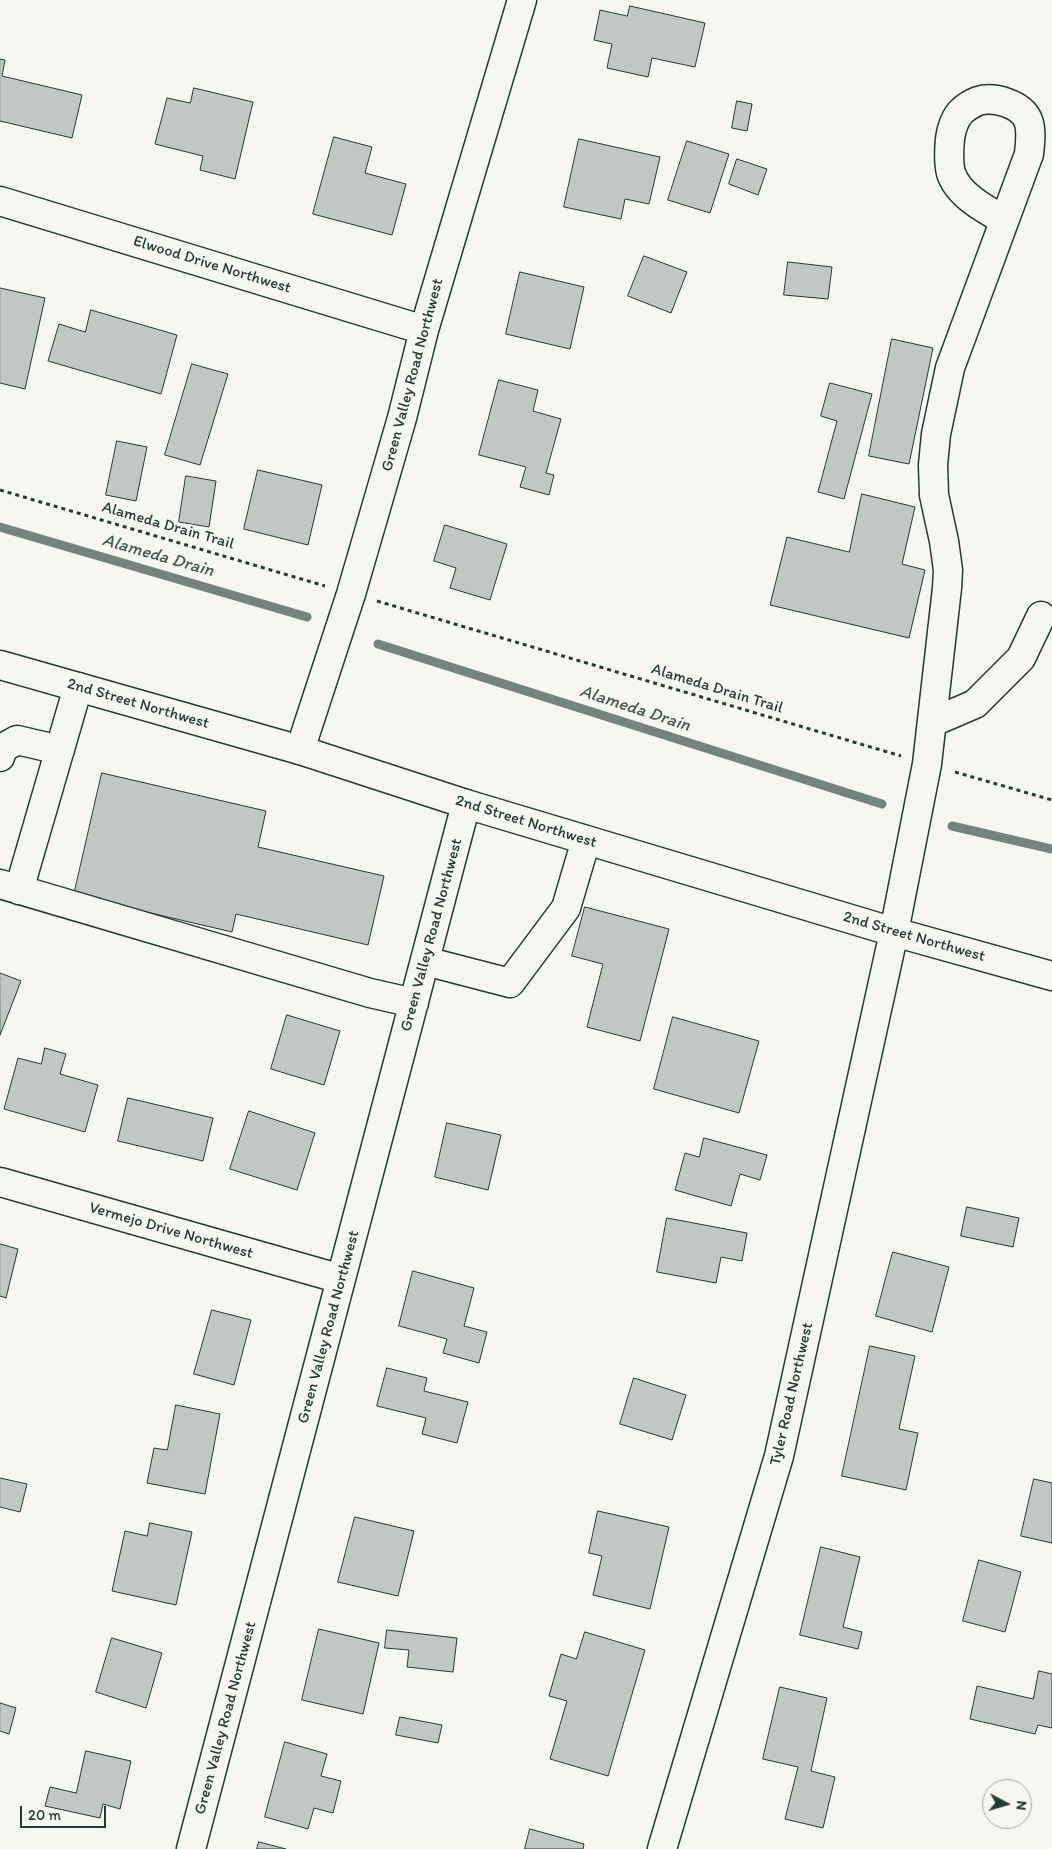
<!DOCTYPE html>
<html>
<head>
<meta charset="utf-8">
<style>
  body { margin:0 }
  #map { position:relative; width:1052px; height:1849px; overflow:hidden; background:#f6f6f2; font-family:Itim,sans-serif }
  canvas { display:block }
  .north { position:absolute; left:982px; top:1779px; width:50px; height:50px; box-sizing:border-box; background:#f6f6f2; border:1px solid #a0aca6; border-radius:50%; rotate:96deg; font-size:14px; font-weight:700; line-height:20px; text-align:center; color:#1f3d34 }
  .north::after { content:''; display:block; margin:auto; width:18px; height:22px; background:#1f3d34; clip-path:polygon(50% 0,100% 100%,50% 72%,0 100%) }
  .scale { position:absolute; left:20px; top:1806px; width:86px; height:22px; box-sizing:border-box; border:2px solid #1f3d34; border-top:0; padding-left:6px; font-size:15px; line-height:18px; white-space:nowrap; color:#1f3d34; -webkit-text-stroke:4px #f6f6f2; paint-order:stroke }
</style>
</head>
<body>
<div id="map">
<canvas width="1052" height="1849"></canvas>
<div class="north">N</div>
<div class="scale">20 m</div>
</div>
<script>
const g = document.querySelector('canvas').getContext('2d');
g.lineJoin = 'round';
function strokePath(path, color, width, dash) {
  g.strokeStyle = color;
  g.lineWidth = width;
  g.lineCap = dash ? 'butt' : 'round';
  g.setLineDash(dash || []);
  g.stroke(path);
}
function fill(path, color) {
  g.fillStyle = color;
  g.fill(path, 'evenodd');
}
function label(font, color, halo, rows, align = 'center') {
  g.font = font + ' Itim,sans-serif';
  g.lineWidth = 4;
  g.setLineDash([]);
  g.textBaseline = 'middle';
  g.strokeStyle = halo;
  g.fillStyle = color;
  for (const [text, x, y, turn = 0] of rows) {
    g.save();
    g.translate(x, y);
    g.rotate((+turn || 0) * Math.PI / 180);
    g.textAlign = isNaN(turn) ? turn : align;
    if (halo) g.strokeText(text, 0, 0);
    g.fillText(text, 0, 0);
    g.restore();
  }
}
const stream = new Path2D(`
  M0,527L307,617
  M378,644L882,804
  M952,826L1052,849`);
const building = new Path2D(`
  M630,6L705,23L695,67L652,58L648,77L607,68L612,44L594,40L600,10L627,16Z
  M0,59L5,60L2,76L82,95L72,138L0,121Z
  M194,88L253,102L235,179L200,170L203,156L155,144L167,98L190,103Z
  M737,101L752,104L747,131L732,128Z
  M334,137L372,147L365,173L406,184L392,235L313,214Z
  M579,139L660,157L649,204L625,199L621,219L564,207Z
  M687,141L729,154L710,213L668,200Z
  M737,159L767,169L758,195L729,184Z
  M644,256L687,272L671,313L628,296Z
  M788,262L832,267L828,299L784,295Z
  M520,272L584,287L570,349L506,334Z
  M0,288L45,298L25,389L0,383Z
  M91,310L177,335L161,394L48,361L59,324L85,332Z
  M892,339L933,348L909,464L869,456Z
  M192,364L228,374L200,465L165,455Z
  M499,380L538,390L533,411L561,419L546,473L554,475L549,495L520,487L526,467L479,455Z
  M830,383L872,394L844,499L818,492L837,421L821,416Z
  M117,441L147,447L136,501L106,495Z
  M258,470L322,485L308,545L244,529Z
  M186,476L216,481L209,527L179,522Z
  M862,494L915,507L902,564L925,570L909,638L770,605L787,537L849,552Z
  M445,525L507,544L490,600L450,588L456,568L434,561Z
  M102,773L266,811L258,847L384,876L368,945L236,914L232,932L74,895Z
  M585,907L669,929L640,1041L587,1027L603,964L572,956Z
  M0,973L21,981L0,1035Z
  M287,1015L340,1031L324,1085L271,1069Z
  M673,1017L759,1041L739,1113L654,1089Z
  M45,1048L66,1054L60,1074L98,1085L85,1132L4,1109L18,1058L41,1064Z
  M128,1098L213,1118L203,1161L118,1141Z
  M249,1111L315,1133L297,1190L230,1169Z
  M447,1123L501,1135L488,1190L435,1177Z
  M704,1138L767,1155L760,1180L740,1174L731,1206L675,1190L685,1153L699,1157Z
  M967,1207L1019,1218L1013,1247L961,1236Z
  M667,1218L747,1233L742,1261L721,1257L716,1283L657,1272Z
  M0,1244L18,1249L6,1298L0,1296Z
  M893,1252L949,1267L932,1332L876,1316Z
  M413,1271L474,1288L464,1326L487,1332L479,1363L443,1353L447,1339L399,1326Z
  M212,1310L251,1320L234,1385L194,1374Z
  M870,1346L915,1356L899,1429L918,1433L906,1490L842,1476Z
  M387,1368L427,1378L424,1391L468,1402L457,1443L422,1434L426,1418L377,1406Z
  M634,1378L686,1395L672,1440L620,1424Z
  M176,1405L220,1414L205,1494L147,1483L154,1448L167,1450Z
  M0,1478L27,1484L20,1512L0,1507Z
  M1034,1479L1052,1483V1543L1021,1536Z
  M598,1511L669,1527L650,1609L593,1595L602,1556L589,1553Z
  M355,1517L414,1531L398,1596L338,1582Z
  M150,1523L192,1532L176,1605L112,1591L125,1531L147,1536Z
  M821,1547L860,1557L843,1627L862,1632L858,1649L800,1635Z
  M979,1560L1021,1572L1005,1632L963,1621Z
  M319,1629L379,1643L363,1714L302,1700Z
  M387,1630L457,1638L453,1672L407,1667L409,1650L385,1648Z
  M585,1632L645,1650L608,1776L550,1759L567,1701L549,1696L561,1654L576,1659Z
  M112,1638L162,1653L146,1708L96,1692Z
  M1039,1671L1052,1674V1728L1038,1725L1035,1734L970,1719L977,1686L1033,1699Z
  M780,1687L827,1698L811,1771L835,1777L823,1828L785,1819L798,1767L763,1759Z
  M0,1703L16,1708L9,1734L0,1731Z
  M400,1717L442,1725L438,1743L396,1735Z
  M285,1742L327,1754L321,1776L341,1781L333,1813L314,1808L308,1829L265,1817Z
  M86,1751L131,1761L120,1809L103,1804L100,1818L45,1806L50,1787L76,1793Z
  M530,1829L584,1844L583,1849H525Z
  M259,1842L286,1849H257Z`);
const path = new Path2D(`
  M0,490L325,586
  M377,601L901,756
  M955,772L1052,800`);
const minor = new Path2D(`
  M0,201L424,330
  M933,722L975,704L1021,658L1041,616
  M300,750L351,594L402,418L424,330L522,0
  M0,757L3,748L17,740L60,750
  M0,884L370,993L414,1003
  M19,890L78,687
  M425,961L510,983L566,908L586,840
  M0,1182L341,1279
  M191,1849L466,804
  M662,1849L779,1456L894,932L927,764L947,588L948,570L944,541L934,495L933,465L936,434L950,368L1029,154C1030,144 1032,130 1028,120C1021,104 994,96 978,101C973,103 965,108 962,111C955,117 951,130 950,139C949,150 948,162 951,173C958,195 986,210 1004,220`);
const major = new Path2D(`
  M0,665L300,750L466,804L894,932L1052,976`);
const streetNames = [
  ["Elwood Drive Northwest",212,265,17],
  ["Green Valley Road Northwest",413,375,-75],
  ["Alameda Drain Trail",168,526,16],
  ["Alameda Drain Trail",717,689,17],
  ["2nd Street Northwest",138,704,16],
  ["2nd Street Northwest",526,822,17],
  ["Green Valley Road Northwest",432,935,-75],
  ["2nd Street Northwest",914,937,16],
  ["Vermejo Drive Northwest",171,1231,16],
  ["Green Valley Road Northwest",329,1327,-75],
  ["Tyler Road Northwest",792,1394,-77],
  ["Green Valley Road Northwest",226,1718,-75]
];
const waterNames = [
  ["Alameda Drain",158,556,16],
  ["Alameda Drain",635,709,18]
];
strokePath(stream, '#72847d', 9);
fill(building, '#c1c8c3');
strokePath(building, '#1f3d34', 1);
strokePath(minor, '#1f3d34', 31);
strokePath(major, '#1f3d34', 31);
strokePath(path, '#1f3d34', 3, [4, 4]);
strokePath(minor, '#f6f6f2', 28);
strokePath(major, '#f6f6f2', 28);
label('16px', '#1f3d34', '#f6f6f2', streetNames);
label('italic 18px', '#425a52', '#f6f6f2', waterNames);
</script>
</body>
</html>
